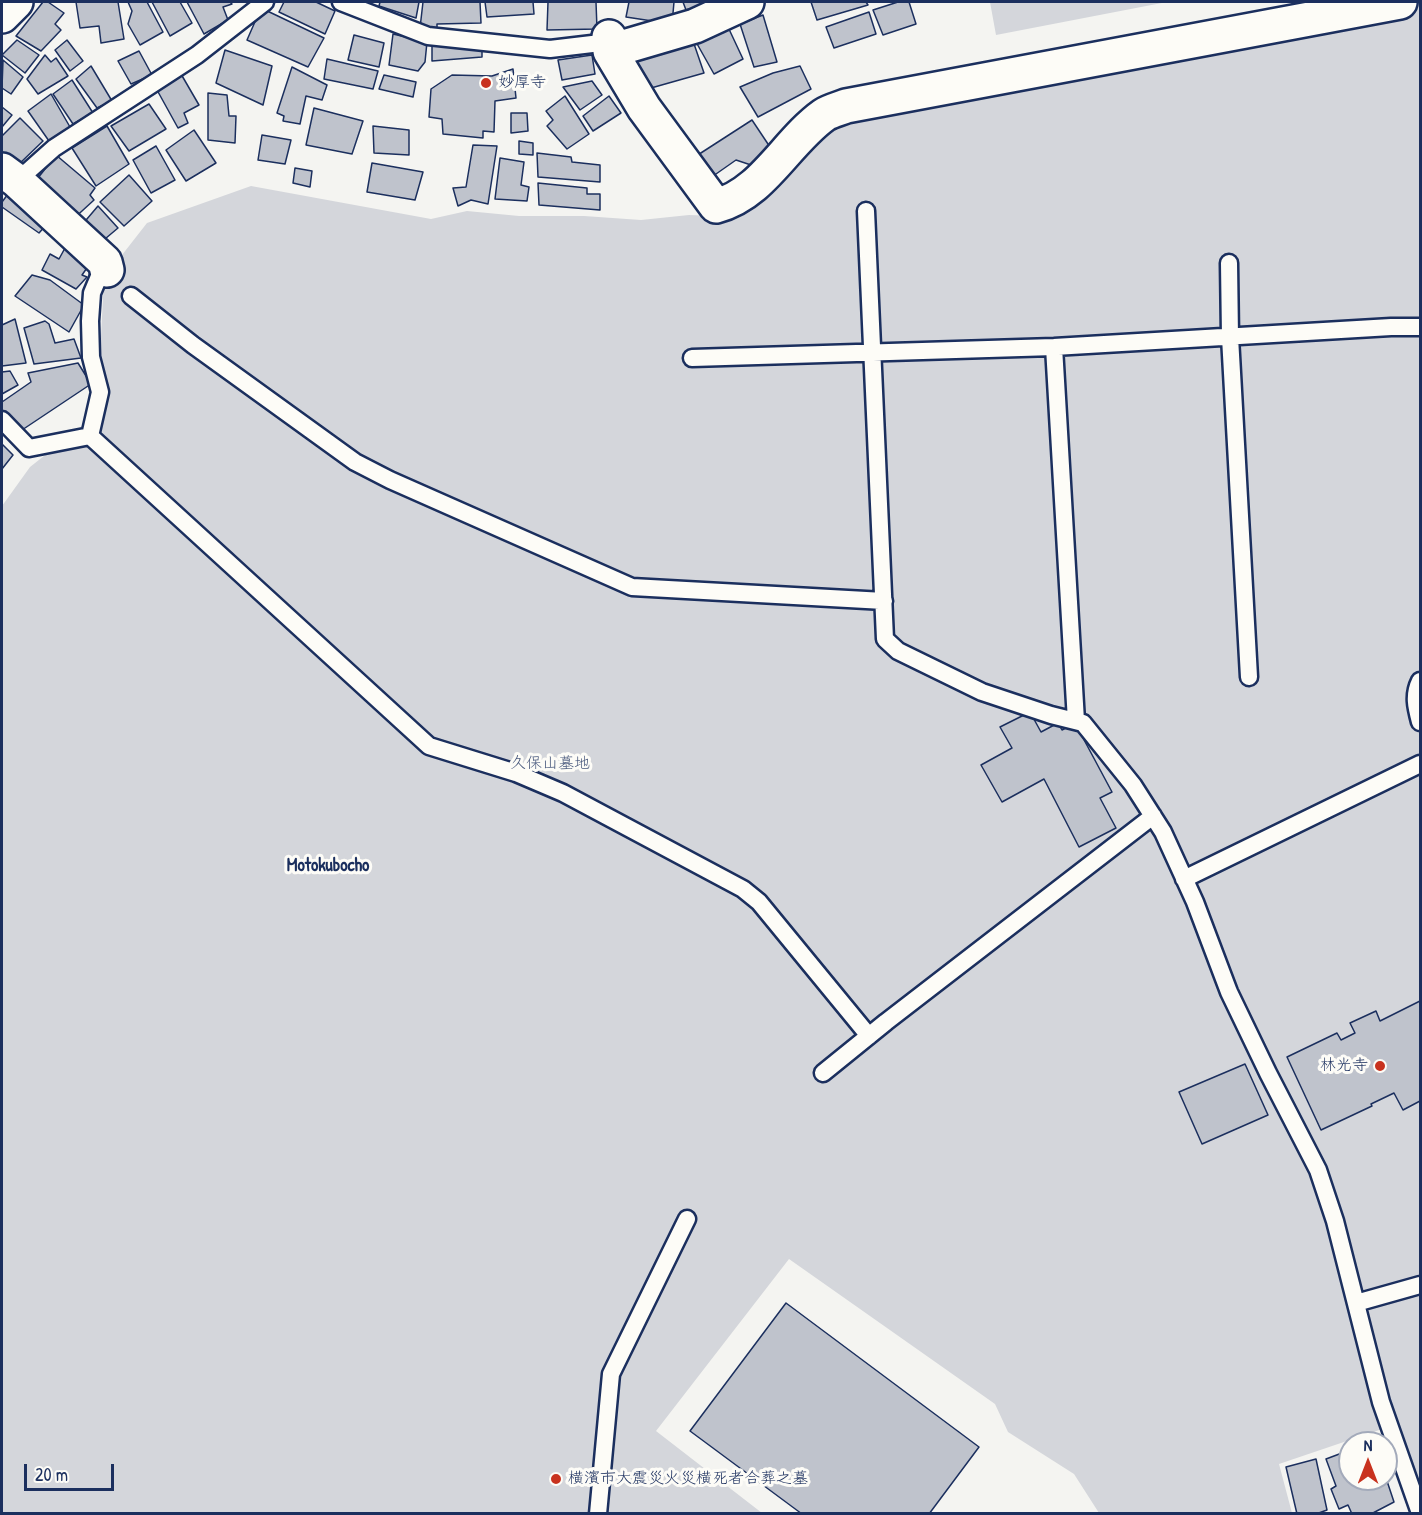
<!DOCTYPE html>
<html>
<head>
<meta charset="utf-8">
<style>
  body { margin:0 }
  #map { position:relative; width:1422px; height:1515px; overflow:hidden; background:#f4f4f1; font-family:"Patrick Hand",sans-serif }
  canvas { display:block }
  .frame { position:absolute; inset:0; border:3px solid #1b2f5e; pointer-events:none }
  .north { position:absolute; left:1338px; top:1431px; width:60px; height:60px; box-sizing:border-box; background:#fdfcf7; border:2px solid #a3aaba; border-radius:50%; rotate:0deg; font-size:16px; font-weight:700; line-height:24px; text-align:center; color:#1b2f5e }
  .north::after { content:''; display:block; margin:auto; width:21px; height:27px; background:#c8321e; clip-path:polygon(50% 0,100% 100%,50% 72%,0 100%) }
  .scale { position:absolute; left:24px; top:1464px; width:90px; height:27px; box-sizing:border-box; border:3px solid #1b2f5e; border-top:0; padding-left:8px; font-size:18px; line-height:21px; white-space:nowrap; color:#1b2f5e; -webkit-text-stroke:4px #fdfcf7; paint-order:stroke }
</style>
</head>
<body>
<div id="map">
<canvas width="1422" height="1515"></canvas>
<div class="frame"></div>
<div class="north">N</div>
<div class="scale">20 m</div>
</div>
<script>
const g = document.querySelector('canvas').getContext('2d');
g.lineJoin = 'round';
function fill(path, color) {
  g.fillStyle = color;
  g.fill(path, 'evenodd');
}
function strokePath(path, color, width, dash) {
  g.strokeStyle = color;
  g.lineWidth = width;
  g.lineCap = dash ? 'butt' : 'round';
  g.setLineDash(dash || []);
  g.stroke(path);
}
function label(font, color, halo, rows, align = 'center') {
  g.font = font + ' "Patrick Hand","Klee One",sans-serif';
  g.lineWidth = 6;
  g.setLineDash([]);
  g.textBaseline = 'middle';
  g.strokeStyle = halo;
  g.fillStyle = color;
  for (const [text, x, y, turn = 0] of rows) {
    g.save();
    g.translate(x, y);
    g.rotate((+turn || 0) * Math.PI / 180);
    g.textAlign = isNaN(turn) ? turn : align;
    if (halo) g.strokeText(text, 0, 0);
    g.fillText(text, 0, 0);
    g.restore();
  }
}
const green = new Path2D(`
  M990,2H1167L996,35Z
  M1420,4V1488L1397,1424L1279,1464L1292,1513H1099L1074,1474L1008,1432L995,1404L789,1259L656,1431L762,1513H2V506L30,467L97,414L104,278L147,223L251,186L431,219L467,211L519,216H584L641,220L689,215L718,216L798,156L844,119Z`);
const building = new Path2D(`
  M43,2H48L64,13L55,24L61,30L41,51L16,36Z
  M76,2H118L124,39L101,43L99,26L80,28Z
  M128,2H147L163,32L140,45L128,24L132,11Z
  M152,2H180L192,23L170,36Z
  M187,2H230L232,4L223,7L228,20L204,34Z
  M284,2H316L335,11L325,34L279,12Z
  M380,2H419L416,18L379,6Z
  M423,2H480L481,23L437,24V31L420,28Z
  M485,2H533L534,14L487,17Z
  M548,2H596L597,29L547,30Z
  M629,2H674L672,24L626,17Z
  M683,2H716L686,10Z
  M811,2H866L868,5L817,20Z
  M898,2H909L916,24L883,35L873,10Z
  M261,8L324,38L308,67L247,40Z
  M869,12L876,34L834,48L826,27Z
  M763,15L777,62L754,67L740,24Z
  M728,27L743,59L714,74L696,42Z
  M393,34L427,42L425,62L418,71L389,65Z
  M354,35L384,43L379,67L348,60Z
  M692,38L704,73L644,90L633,58Z
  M17,40L39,55L25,73L2,55Z
  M67,40L83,61L70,71L55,50Z
  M432,41L482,48V57L432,61Z
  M225,50L272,66L263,105L216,83Z
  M139,51L152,75L131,84L118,61Z
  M45,55L51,62L56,58L68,76L38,94L27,79Z
  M592,55L595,74L562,80L558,60Z
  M327,59L378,71L373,89L324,79Z
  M3,60L23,77L11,94L2,88Z
  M91,66L112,101L97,108L76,79Z
  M800,66L811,89L758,117L740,87L773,73Z
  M292,67L327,85L322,100L306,96L300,124L283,121L284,116L277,113Z
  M513,69L516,98L495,101L494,132L483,131V138L443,134L442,119L429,117L431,89L452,75L492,76Z
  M181,74L199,105L184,113L188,123L178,128L157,90Z
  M384,75L416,82L413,97L379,89Z
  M72,80L93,113L73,124L53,94Z
  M592,81L602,95L580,110L563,87Z
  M208,93L227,95L229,116H236L235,143L208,140Z
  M51,94L70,127L49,141L28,111Z
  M565,96L589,134L567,149L547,126L553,120L546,111Z
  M609,96L621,113L593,131L583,116Z
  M149,104L166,129L129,151L111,126Z
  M2,107L12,115L2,127Z
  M314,108L363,121L352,154L306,145Z
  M511,113H527L528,131L511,133Z
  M20,118L43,141L16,167L2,155V136Z
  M752,120L772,150L754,166L736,160L706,181L690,160Z
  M107,126L129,164L96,186L72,148Z
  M373,126L409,130V155L374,153Z
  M194,130L216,163L186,181L166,150Z
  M262,135L291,140L285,164L258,160Z
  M519,141L533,143V155L519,154Z
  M473,145L497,146L488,204L471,200L458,206L453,188L466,187Z
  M156,146L175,180L151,193L133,160Z
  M537,153L571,157L572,162L600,165V182L538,177Z
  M56,155L95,188L90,195L94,200L70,222L34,183Z
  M500,158L524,162L521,185L529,187L527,201L495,199Z
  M372,163L423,172L415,200L367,192Z
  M295,168L312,171L310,187L293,183Z
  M129,175L152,201L124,226L100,202Z
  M538,183L587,188V194H600V210L539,205Z
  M14,186L48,223L39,233L2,207V202Z
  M98,206L118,228L99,244L81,226Z
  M65,248L89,265L82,275L87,277L76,289L42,270L50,254L59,259Z
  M32,275L50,280L84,305L69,332L15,296Z
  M15,319L26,363L2,366V325Z
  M45,321L49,324L55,343L74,339L81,358L34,364L24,328Z
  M78,363L91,384L19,432L2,410V402L31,382L28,373Z
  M10,371L18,385L2,394V372Z
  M2,444L13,455L2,469Z
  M1030,712L1041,732L1058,723L1062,730L1075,723L1112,792L1100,798L1116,828L1079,847L1044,779L1002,802L981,765L1012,748L1000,727Z
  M1420,1001V1101L1403,1110L1394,1093L1371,1104L1372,1106L1321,1130L1287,1057L1337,1033L1341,1040L1355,1033L1350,1023L1376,1011L1380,1021Z
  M1245,1064L1268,1115L1202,1144L1179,1092Z
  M786,1303L979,1447L929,1514H802L690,1431Z
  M1381,1438L1383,1443H1367Z
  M1350,1450V1479L1386,1478L1394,1502L1371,1514H1352L1348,1505L1339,1509L1331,1489L1336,1486L1326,1459Z
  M1316,1459L1327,1510L1316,1514H1297L1286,1467Z`);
const lane = new Path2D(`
  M341,2L428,36L550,49L609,42
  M17,181L54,148L197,55L265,2
  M866,211L885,639L898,651L982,692L1051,715L1083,723L1133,785L1163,832L1195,902L1229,992L1268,1073L1318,1170L1335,1221L1381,1402L1420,1513
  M1229,263L1230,337L1249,677
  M131,296L193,345L355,462L390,480L632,587L884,601
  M1054,347L1076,721
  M692,358L1054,347L1391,327H1420
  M2,420L29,448L90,436
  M90,436L429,746L516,773L563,793L743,889L759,902L869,1036
  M90,436L100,392L91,357L90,321L92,293L105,262
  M1420,681C1413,695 1416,707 1420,722
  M1184,879L1420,764
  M823,1073L886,1022L1153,816
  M1356,1303L1420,1285
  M598,1514L611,1374L687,1219`);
const street = new Path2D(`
  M2,16L16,2
  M609,37L610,51L644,108L716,206C763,194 786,142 824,115C830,111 839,109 846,106L1400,2
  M610,51L695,26L747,2
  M2,170L17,181L105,262L107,270`);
const markers = [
  [486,83,6,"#c8321e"],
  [1380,1066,6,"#c8321e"],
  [556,1479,6,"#c8321e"]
];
const poiNames = [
  ["妙厚寺",498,83],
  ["林光寺",1368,1066,"right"],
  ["横濱市大震災火災横死者合葬之墓",568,1479]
];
const parkNames = [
  ["久保山墓地",550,764]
];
const neighbourhoodNames = [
  ["Motokubocho",328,866]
];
fill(green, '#d4d6db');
fill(building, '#bfc3cc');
strokePath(building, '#1b2f5e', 1.5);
strokePath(lane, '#1b2f5e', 21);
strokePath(street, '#1b2f5e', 38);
strokePath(lane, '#fdfcf7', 16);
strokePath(street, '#fdfcf7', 33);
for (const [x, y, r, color] of markers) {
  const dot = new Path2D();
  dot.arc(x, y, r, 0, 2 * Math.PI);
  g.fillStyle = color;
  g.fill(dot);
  strokePath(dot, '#fdfcf7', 2);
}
label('16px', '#1b2f5e', '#fdfcf7', poiNames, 'left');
label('16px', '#49597d', '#fdfcf7', parkNames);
label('bold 18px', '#1b2f5e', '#fdfcf7', neighbourhoodNames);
</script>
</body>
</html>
